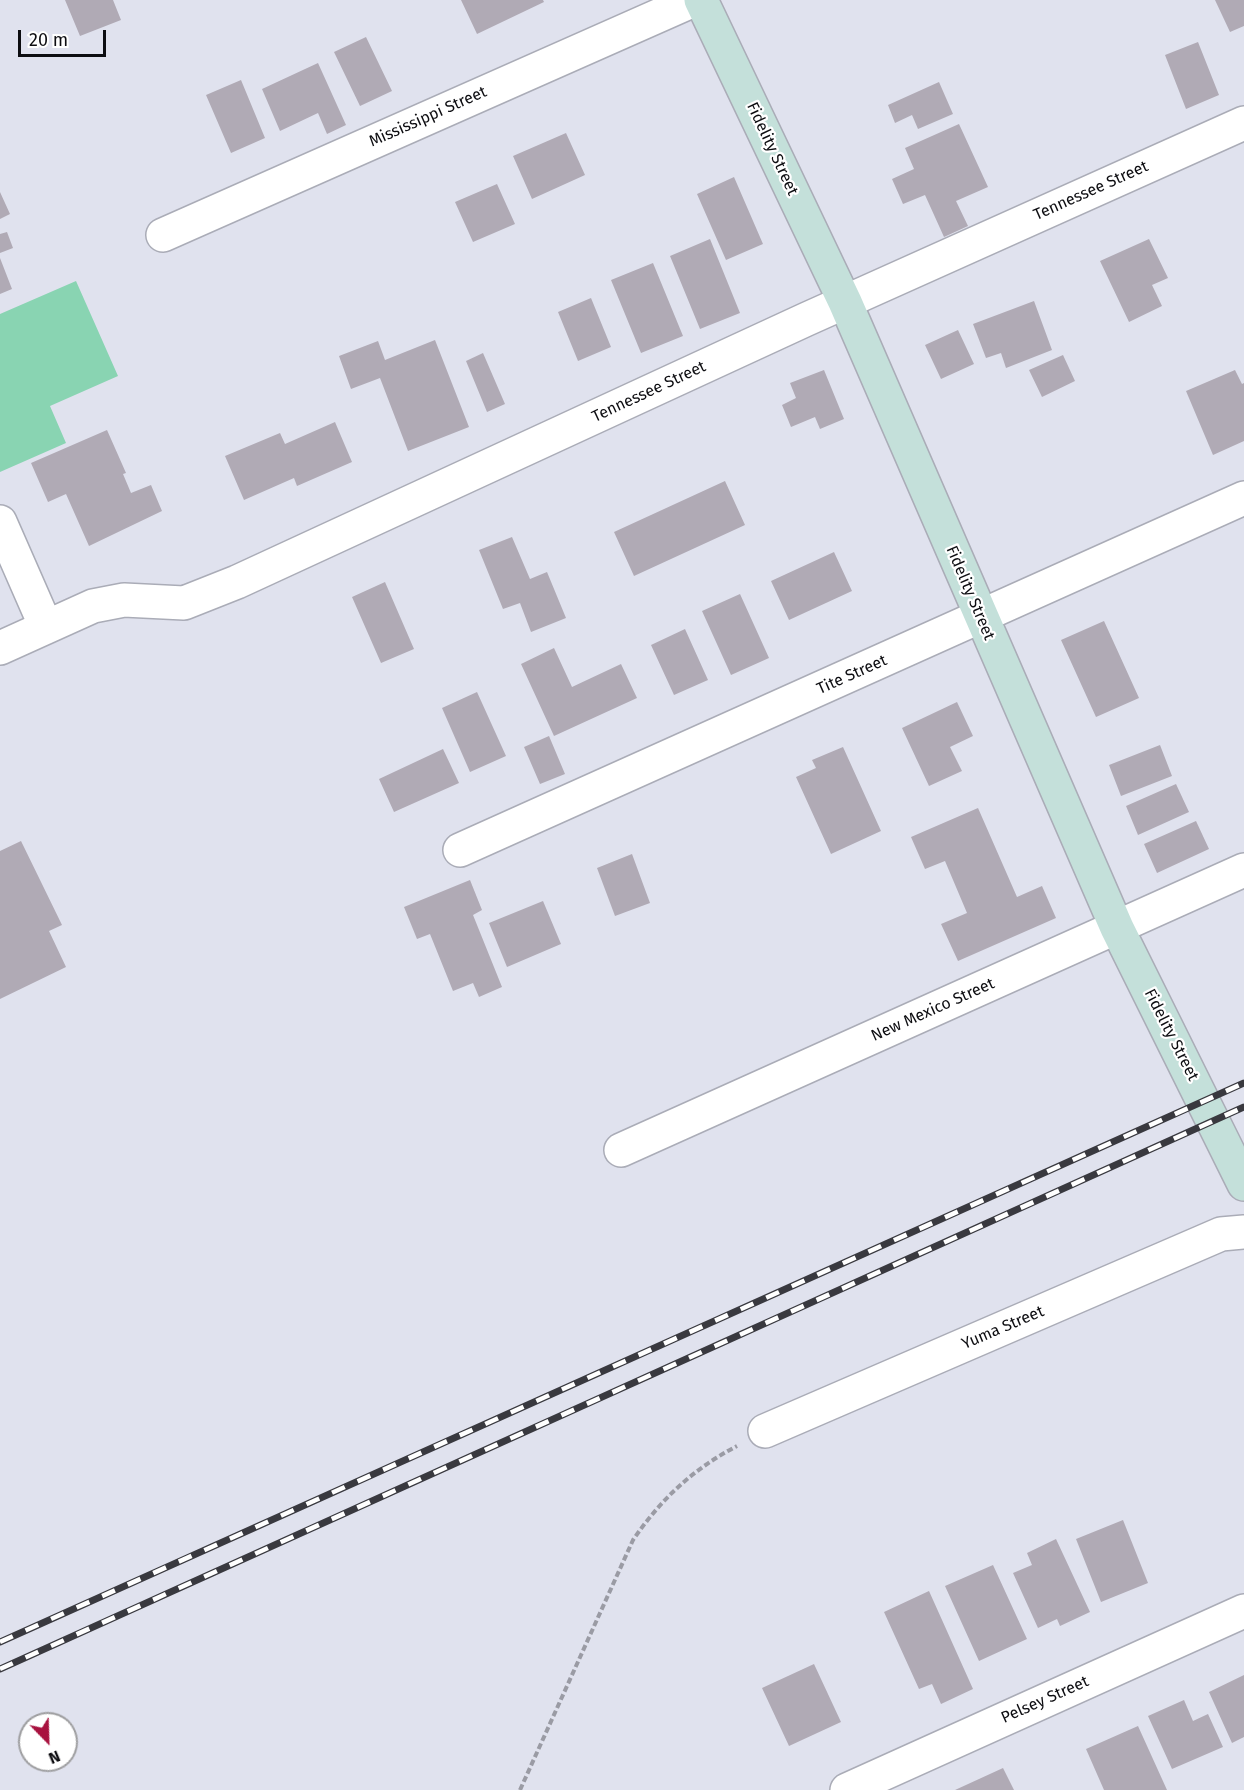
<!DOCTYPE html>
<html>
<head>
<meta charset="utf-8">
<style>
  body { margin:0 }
  #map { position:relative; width:1244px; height:1790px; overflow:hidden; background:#e0e2ee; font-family:"Fira Sans",sans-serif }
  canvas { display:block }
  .north { position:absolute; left:18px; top:1712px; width:60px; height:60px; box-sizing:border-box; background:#fff; border:2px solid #9e9ea0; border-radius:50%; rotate:157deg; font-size:16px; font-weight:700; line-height:24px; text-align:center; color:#0d0d11 }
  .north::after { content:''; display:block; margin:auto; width:21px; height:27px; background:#a8123f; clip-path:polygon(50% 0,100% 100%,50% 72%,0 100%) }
  .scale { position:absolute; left:18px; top:30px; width:88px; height:27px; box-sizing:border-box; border:3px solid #0d0d11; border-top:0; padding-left:8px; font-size:18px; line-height:21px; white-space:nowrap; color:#0d0d11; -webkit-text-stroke:4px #fff; paint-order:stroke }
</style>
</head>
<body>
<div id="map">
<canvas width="1244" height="1790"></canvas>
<div class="north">N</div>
<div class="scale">20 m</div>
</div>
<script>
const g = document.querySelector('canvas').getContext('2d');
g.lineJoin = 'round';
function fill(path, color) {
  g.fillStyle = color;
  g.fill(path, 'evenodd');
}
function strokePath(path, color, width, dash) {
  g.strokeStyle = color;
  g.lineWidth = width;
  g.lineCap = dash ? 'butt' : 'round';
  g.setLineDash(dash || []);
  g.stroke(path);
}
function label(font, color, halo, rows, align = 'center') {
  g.font = font + ' "Fira Sans",sans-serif';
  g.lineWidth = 4.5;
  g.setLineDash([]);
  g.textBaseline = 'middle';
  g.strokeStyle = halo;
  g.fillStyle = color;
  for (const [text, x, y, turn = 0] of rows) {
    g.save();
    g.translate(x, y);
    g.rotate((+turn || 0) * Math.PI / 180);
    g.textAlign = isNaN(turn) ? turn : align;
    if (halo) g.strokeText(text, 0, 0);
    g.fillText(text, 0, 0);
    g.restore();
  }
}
const green = new Path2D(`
  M76,281L118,376L50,406L66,443L0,472V314Z`);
const building = new Path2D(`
  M65,0H113L121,20L80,36Z
  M461,0H543L544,2L477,34Z
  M1215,0H1244V26L1230,32Z
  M366,37L392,91L360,106L334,52Z
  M1198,42L1219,95L1186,109L1165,55Z
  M318,63L346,125L327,134L318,113L280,131L262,89Z
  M241,80L265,138L231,153L206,95Z
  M939,82L953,114L918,129L912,115L895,123L888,105Z
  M959,124L988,187L956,201L968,226L944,237L925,195L903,204L892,179L914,169L905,148Z
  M566,133L585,175L532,199L513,156Z
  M734,177L763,244L726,260L697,194Z
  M497,184L515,224L473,242L455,202Z
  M0,192L10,214L0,219Z
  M7,232L13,248L0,253V234Z
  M710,239L740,313L700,329L670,256Z
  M1149,239L1168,278L1152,285L1162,306L1129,322L1100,261Z
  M0,258L12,289L0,294Z
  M653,263L683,336L641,353L611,280Z
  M591,298L611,347L578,361L558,312Z
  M1034,301L1052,350L1006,368L1001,353L986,358L973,324Z
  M958,330L974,364L941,379L925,345Z
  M435,340L469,427L408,451L380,378L351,389L339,356L378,341L385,360Z
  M483,353L505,404L487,412L466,361Z
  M1063,355L1075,381L1042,397L1029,370Z
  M824,370L844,419L820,429L815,417L791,427L782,405L796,398L790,383Z
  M1235,370L1242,384L1244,383V441L1213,455L1186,391Z
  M335,422L352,462L297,486L294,478L244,500L225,456L280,433L285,444Z
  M107,430L126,473L123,474L131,493L151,485L162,511L89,546L66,494L48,502L31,463Z
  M725,481L745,525L634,576L614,532Z
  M512,537L530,579L547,572L566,618L531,632L520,603L503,609L479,550Z
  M834,552L852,591L789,620L771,581Z
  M385,582L414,649L381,663L352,597Z
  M740,594L769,658L731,675L702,611Z
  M1104,621L1139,698L1096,717L1061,640Z
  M685,629L708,680L674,695L651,645Z
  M554,648L572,687L621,664L637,698L554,736L521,664Z
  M477,692L506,756L470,772L442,708Z
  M957,702L973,736L950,747L962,771L929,786L902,728Z
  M549,736L565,774L540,784L524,747Z
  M1160,745L1172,776L1121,796L1109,765Z
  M843,747L881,831L831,854L796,777L816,768L812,760Z
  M443,749L459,783L394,812L379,779Z
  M1176,784L1189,812L1138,835L1126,806Z
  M978,808L1017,897L1042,886L1056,918L958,961L941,924L967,913L945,861L925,869L911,837Z
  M1196,821L1209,849L1157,873L1144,844Z
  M21,841L62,925L49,931L66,967L0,999V851Z
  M632,854L650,903L615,916L597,868Z
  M470,880L482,910L473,915L502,987L479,997L473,983L453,991L430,934L417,939L404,907Z
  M543,901L561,944L507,967L489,923Z
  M1123,1520L1148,1583L1101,1602L1076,1539Z
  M1056,1539L1090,1612L1060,1626L1057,1619L1038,1628L1013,1573L1032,1565L1027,1553Z
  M993,1565L1027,1639L979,1661L945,1586Z
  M929,1591L973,1689L941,1704L932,1684L919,1689L884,1612Z
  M814,1664L841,1722L789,1746L762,1688Z
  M1244,1675V1737L1232,1743L1209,1692Z
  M1184,1700L1193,1721L1208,1714L1223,1747L1172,1769L1148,1716Z
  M1138,1726L1167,1790H1104L1086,1749Z
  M1003,1768L1014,1790H955Z`);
const path = new Path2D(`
  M520,1790L633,1540C661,1499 693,1469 737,1446`);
const street = new Path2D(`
  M163,235L694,0
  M0,522L46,627
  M0,648L93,606L124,600L184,603L237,582L807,319L1244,123
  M460,850L1244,498
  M621,1150L1244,870
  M765,1431L1221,1234L1244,1232
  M847,1790L1244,1611`);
const secondary = new Path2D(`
  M701,0L845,302L1117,928L1244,1184`);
const rail = new Path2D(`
  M0,1642L1244,1083
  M0,1669L1244,1107`);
const streetNames = [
  ["Mississippi Street",428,117,-24],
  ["Fidelity Street",772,149,65],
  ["Tennessee Street",1091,191,-24],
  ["Tennessee Street",649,392,-25],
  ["Fidelity Street",970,593,67],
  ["Tite Street",852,675,-24],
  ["New Mexico Street",933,1010,-24],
  ["Fidelity Street",1171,1035,63],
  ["Yuma Street",1003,1328,-23],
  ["Pelsey Street",1045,1700,-24]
];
fill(green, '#89d4b2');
fill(building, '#b0aab5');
strokePath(street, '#aaacb7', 36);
strokePath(secondary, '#aaacb7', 36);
strokePath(path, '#9a9ba4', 4, [6, 3]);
strokePath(street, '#fff', 33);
strokePath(secondary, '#c4e0da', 33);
strokePath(rail, '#39393f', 7);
strokePath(rail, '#fff', 4.5, [14]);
label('16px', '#0d0d11', '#fff', streetNames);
</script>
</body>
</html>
